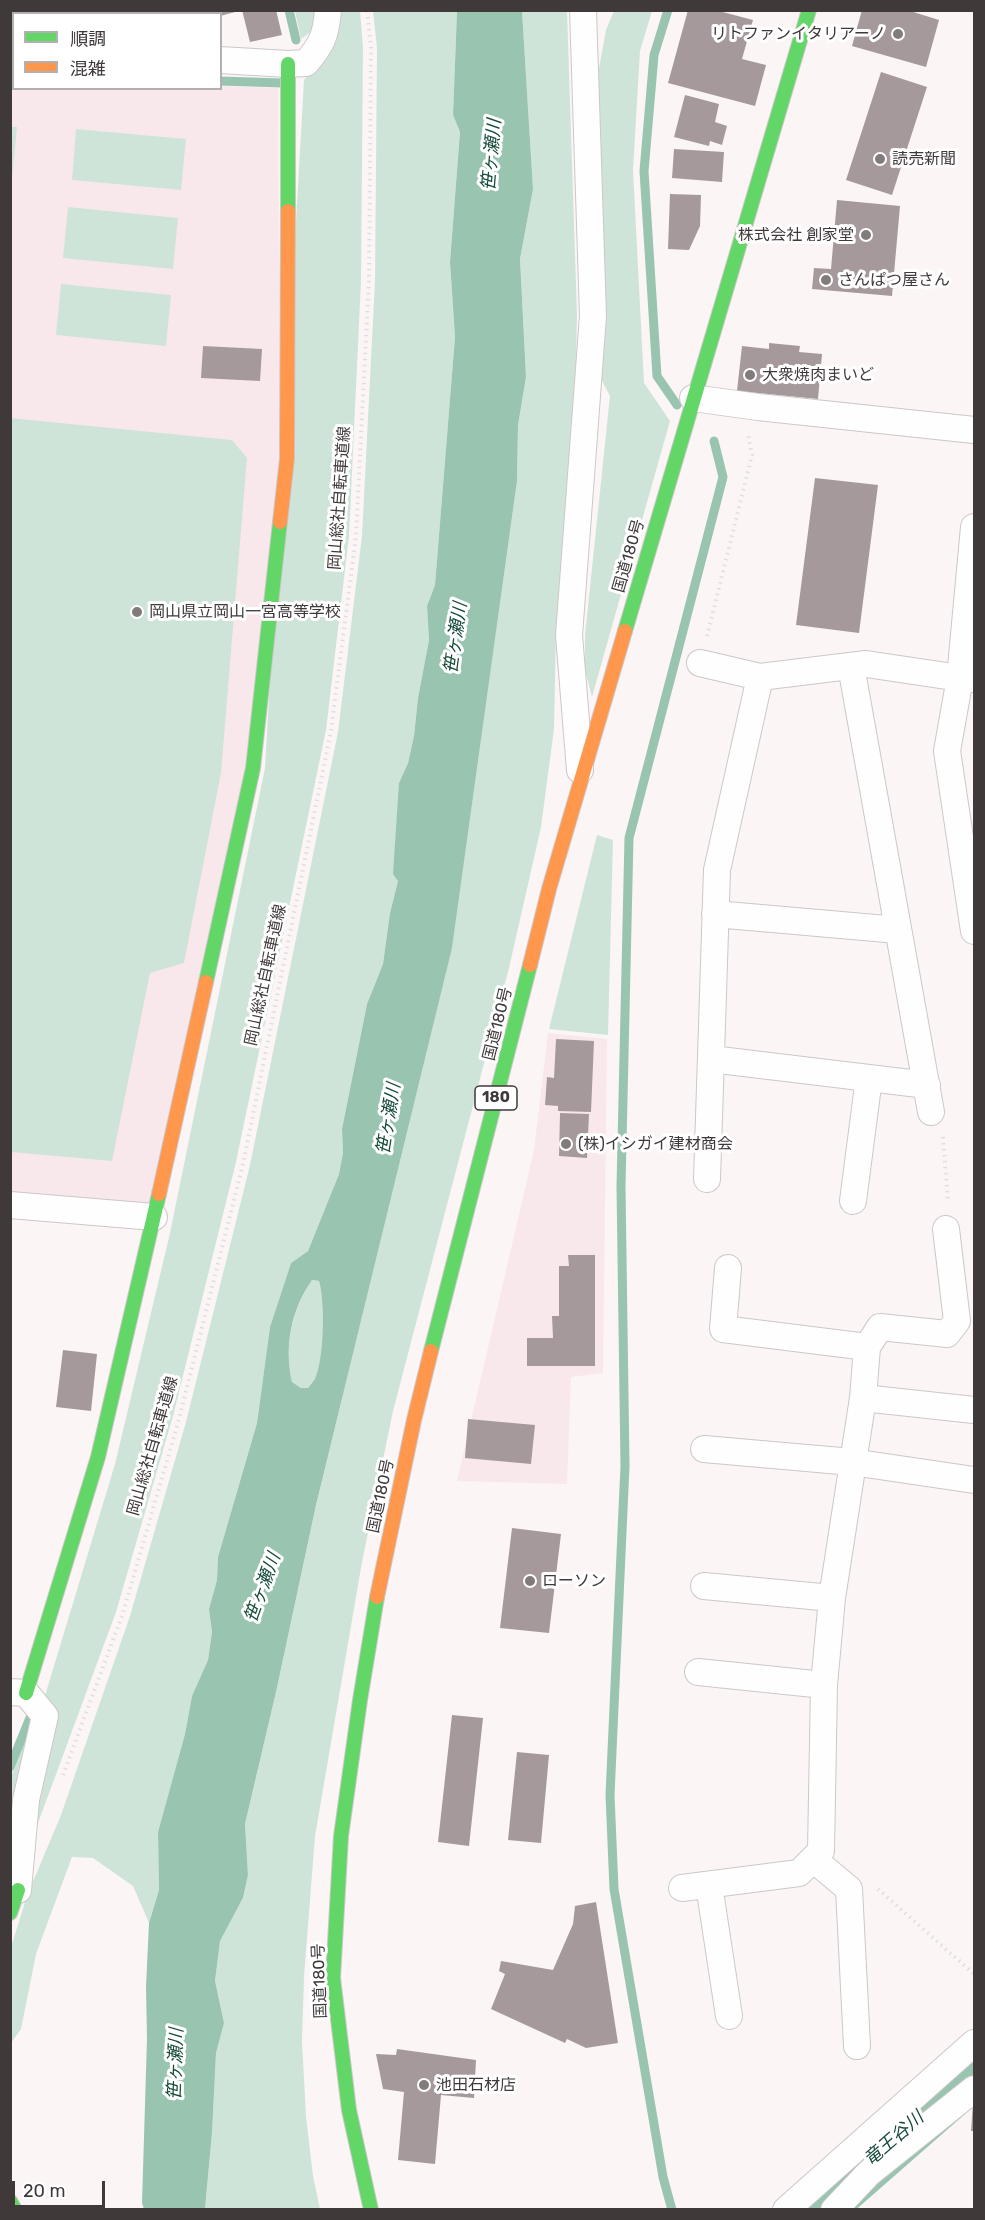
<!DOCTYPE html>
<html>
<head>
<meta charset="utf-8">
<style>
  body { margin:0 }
  #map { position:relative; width:985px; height:2220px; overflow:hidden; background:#fbf5f6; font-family:Rubik,"Noto Sans JP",sans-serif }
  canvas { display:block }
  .frame { position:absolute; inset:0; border:12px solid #3f393a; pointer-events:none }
  .legend { position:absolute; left:12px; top:12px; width:210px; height:78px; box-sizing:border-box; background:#fff; border:2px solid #b2b0b0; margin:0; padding:8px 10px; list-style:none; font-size:18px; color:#3f393a }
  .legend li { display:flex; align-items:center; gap:12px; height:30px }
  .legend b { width:30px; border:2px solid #b2b0b0 }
  .scale { position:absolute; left:12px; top:2181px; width:93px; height:27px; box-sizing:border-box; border:3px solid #3f393a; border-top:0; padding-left:8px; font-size:18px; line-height:21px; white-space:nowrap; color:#3f393a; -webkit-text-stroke:4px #fff; paint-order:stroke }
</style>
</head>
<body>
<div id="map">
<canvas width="985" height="2220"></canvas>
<div class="frame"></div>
<ul class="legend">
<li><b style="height:8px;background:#63d668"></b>順調</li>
<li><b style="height:8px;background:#ff974d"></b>混雑</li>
</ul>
<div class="scale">20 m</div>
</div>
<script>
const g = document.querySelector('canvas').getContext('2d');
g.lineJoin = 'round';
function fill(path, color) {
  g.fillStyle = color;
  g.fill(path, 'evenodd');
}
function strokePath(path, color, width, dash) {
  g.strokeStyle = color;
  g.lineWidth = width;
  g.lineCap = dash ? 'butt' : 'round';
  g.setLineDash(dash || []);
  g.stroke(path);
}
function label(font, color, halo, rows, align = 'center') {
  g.font = font + ' Rubik,"Noto Sans JP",sans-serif';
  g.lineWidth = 6;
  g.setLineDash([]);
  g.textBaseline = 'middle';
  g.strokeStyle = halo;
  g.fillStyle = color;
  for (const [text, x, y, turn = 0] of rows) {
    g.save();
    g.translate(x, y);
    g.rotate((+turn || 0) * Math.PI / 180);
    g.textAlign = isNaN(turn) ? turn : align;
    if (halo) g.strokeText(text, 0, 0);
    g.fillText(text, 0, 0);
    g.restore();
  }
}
const built = new Path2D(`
  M10,83H13L14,88H220L221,86L278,88L280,458L247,766L152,1206L11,1194Z
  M548,1033L607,1039L603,1373L571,1377L567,1484L457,1481L534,1150Z`);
const green = new Path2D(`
  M295,11H317L315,29L301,39Z
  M335,11H360L363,47L361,281L349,536L326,730L236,1162L173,1416L116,1612L28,1850L44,1699L115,1464L170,1233L265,768L304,80L326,55Z
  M373,11H457L453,115L460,132L450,262L455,337L435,585L427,606L429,640L418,698L414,736L408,763L399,783L398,881L390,913L383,964L367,1004L342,1129L343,1153L339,1174L308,1251L291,1263L270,1327L257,1423L218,1557L217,1580L209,1609L212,1632L208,1660L192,1696L185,1734L158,1832L159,1890L149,1923L133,1886L93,1858L72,1857L36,1954L21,2029L11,2043V1947L27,1896L61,1815L130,1616L186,1422L250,1165L338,732L362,536L375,281L377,48Z
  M522,11H567L577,315L576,362L556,629L554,729L541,827L509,968L393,1411L362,1562L315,1836L304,1977L302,2041L306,2117L313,2176L320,2209L205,2210L212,2133L216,2053L224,2023L215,1981L220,1941L243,1898L248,1875L245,1824L276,1692L316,1505L452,947L517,481L518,425L526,377L520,259L533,189Z
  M614,11H652L640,51L633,170L644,383L670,421L592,697L585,670V635L610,396L601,379L606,312L596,85L606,30Z
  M10,127H17L12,178H10Z
  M76,129L186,139L181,190L72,180Z
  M68,207L178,218L173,269L63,258Z
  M61,284L171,295L166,346L56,335Z
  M10,418L232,440L247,458L221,773L184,963L150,973L112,1161L11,1152Z
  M597,835L613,840L608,1035L549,1029Z
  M312,1280L319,1281C325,1302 324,1355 316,1376C315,1380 311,1384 308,1388H301L292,1382C284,1346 291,1311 312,1280Z
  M35,1722L11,1885V1777L27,1735Z`);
const water = new Path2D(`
  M457,11H522L533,189L520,259L526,377L518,425L517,481L452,948L316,1505L276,1692L245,1824L248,1875L243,1898L220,1941L215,1981L224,2023L216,2053L212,2133L205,2209H144L142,2203L147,2039L146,1987L149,1923L159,1890L158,1832L185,1734L192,1696L208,1660L212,1632L209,1609L217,1580L218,1557L257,1423L270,1327L291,1263L308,1251L339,1174L343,1153L342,1129L367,1004L383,964L390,913L398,881L393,874L399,783L408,763L414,736L418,698L429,640L427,606L435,585L455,337L450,262L460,132L453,115ZM312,1280L319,1281C325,1302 324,1355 316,1376C315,1380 311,1384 308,1388H301L292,1382C284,1346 291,1310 312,1280Z`);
const stream = new Path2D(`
  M289,10L296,40
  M668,10L654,55L644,171L657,376L677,405
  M10,78H14
  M220,81L282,83
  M10,1767L34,1708
  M672,2210L663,2177L614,1889L610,1795L625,1466L621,1186L629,838L723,477L714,441`);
const river = new Path2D(`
  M813,2210L974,2069`);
const building = new Path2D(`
  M96,10H133L134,14H96Z
  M138,10H156V12L138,14Z
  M193,10H238L239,11L220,16V14H194Z
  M242,10H276L282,35L250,42Z
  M688,10H715L753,20L742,59L766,65L755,106L668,83Z
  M862,10H907L939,20L926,67L852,46Z
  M881,72L927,87L892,195L846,180Z
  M685,95L719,104L715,122L727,126L722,145L710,141L709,146L674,137Z
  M674,149L724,152L722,182L672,178Z
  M670,194L701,195L700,226L689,250L668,249Z
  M837,200L900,206L892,296L812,289L814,268L831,269Z
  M769,343L800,346L799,352L822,354L818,399L737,391L742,346L769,349Z
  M203,346L262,349L260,381L201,378Z
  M815,478L878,485L859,633L796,625Z
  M556,1039L594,1041L591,1112L558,1111V1106L545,1105L547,1077L554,1078Z
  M560,1113L589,1114L587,1158L559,1156Z
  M568,1255H595V1366H527V1338H553L552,1316H559V1266H569Z
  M63,1350L97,1354L91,1411L56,1407Z
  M468,1419L535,1425L531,1464L465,1458Z
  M512,1528L561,1534L549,1633L500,1628Z
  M452,1715L483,1718L469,1846L438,1842Z
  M517,1752L549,1755L541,1843L508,1840Z
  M596,1902L618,2043L586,2048L567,2039L565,2043L491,2009L505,1974L499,1971L501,1961L553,1970L573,1924L575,1906Z
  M397,2049L476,2060L474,2098L441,2095L435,2164L398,2160L404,2092L383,2089L376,2054L396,2055Z
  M973,2103H974V2131H971Z`);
const path = new Path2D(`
  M707,636L752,455L748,434
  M943,1137L948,1201
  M63,1775L123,1613L179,1419L243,1164L331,731L356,536L369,281L371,48L367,10
  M878,1889L974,1974`);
const street = new Path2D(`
  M183,10V14
  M10,59H14
  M220,60L288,64L306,63C322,44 326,36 328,10
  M693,398L758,407L974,430
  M974,527L960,678L974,679
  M700,663L760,677L866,664L960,678L947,751L974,931
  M851,666L931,1112
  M580,770L569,635L593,316L583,10
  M715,914L898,930
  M711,1059L927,1085
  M707,1179L717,870L760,677
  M853,1201L869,1078
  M10,1205L154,1217
  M728,1268L723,1329L867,1347L863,1398
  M867,1347L880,1327L947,1334L957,1321L946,1229
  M704,1449L852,1462L974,1480
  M704,1586L832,1598
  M698,1672L824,1685
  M10,1692L26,1693L45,1716L26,1800L18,1890
  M813,1859L849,1889L857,2046
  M709,1885L729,2016
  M682,1888L799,1873L821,1851L824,1685L832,1598L863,1398L974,1410
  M786,2210L974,2043
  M834,2210L869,2173L974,2089`);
const fast = new Path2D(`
  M288,211V64
  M625,631L809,10
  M206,982L253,768L280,522
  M431,1351L530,965
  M26,1693L98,1457L159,1194
  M10,1913L18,1890
  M10,2201L15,2210
  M371,2210L349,2110L333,1978L341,1836L360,1700L377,1597`);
const slow = new Path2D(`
  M280,522L287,459L288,211
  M530,965L549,889L625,631
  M159,1194L206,982
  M377,1597L414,1420L431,1351`);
const markers = [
  [898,34,6,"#817b7c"],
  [880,159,6,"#817b7c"],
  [866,235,6,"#817b7c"],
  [826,280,6,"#817b7c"],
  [750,375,6,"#817b7c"],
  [137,612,6,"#817b7c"],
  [566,1144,6,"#817b7c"],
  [530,1581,6,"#817b7c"],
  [424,2085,6,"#817b7c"]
];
const shields = [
  [496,1098,42]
];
const shieldNames = [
  ["180",496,1098]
];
const poiNames = [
  ["リトファンイタリアーノ",886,34,"right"],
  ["読売新聞",892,159],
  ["株式会社 創家堂",854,235,"right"],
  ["さんぱつ屋さん",838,280],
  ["大衆焼肉まいど",762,375],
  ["岡山県立岡山一宮高等学校",149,612],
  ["(株)イシガイ建材商会",578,1144],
  ["ローソン",542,1581],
  ["池田石材店",436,2085]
];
const streetNames = [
  ["岡山総社自転車道線",340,498,-86],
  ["国道180号",629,556,-74],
  ["岡山総社自転車道線",266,975,-78],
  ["国道180号",498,1024,-76],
  ["岡山総社自転車道線",153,1446,-74],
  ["国道180号",381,1496,-78],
  ["国道180号",320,1981,-92]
];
const waterNames = [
  ["笹ヶ瀬川",492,155,-85],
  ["笹ヶ瀬川",456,638,-82],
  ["笹ヶ瀬川",389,1119,-81],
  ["笹ヶ瀬川",263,1588,-70],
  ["笹ヶ瀬川",176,2064,-88],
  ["竜王谷川",894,2139,-41]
];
fill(built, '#f9e8eb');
fill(green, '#cfe4d9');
fill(water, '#98c4b0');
strokePath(stream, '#98c4b0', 9);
strokePath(river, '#98c4b0', 56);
fill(building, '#a6999c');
strokePath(street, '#cdc7c8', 28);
strokePath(fast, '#cdc7c8', 16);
strokePath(slow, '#cdc7c8', 16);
strokePath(path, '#e1dedf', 4, [1.5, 4.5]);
strokePath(street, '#fefefe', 26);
strokePath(fast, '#63d668', 14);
strokePath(slow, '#ff974d', 14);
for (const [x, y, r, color] of markers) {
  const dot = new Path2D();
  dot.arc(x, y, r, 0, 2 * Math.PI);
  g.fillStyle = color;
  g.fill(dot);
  strokePath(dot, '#fff', 2);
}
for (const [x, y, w] of shields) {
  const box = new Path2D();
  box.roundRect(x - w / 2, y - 12, w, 24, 4.5);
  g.fillStyle = '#fff';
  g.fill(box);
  strokePath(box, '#3f393a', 1.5);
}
label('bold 15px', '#3f393a', null, shieldNames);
label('16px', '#3f393a', '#fff', poiNames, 'left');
label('16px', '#3f393a', '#fff', streetNames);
label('italic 18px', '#154b37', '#fff', waterNames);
</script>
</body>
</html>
